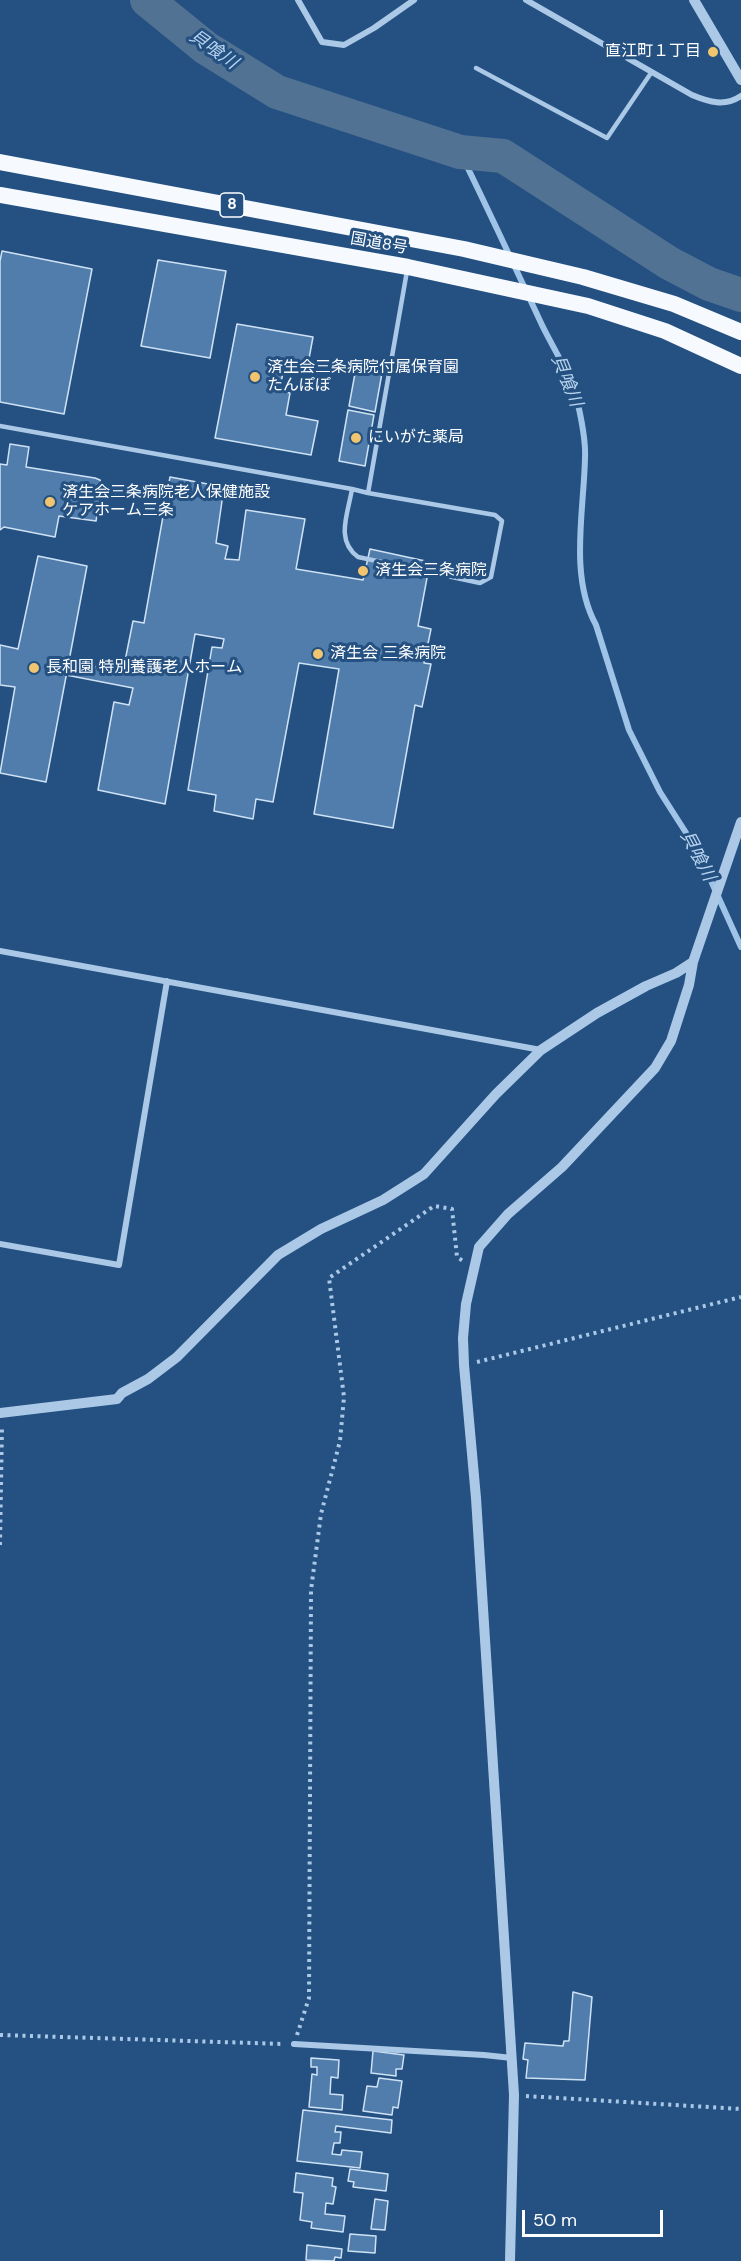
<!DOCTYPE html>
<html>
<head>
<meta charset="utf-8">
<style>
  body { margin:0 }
  #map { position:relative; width:741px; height:2261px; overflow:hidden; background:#245181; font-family:"DM Sans",sans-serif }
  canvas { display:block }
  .scale { position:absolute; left:522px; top:2210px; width:141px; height:27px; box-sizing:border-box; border:3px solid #fff; border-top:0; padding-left:8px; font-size:18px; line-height:21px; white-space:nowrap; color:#fff; -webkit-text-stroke:4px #245181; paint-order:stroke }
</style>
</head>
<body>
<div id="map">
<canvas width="741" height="2261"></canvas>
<div class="scale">50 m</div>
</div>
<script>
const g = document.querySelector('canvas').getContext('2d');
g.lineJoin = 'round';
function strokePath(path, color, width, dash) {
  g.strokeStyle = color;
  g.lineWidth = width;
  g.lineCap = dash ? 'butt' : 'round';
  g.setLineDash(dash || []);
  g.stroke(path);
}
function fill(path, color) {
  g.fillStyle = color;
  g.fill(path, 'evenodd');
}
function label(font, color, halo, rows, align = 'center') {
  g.font = font + ' "DM Sans","Noto Sans JP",sans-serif';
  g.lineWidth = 6;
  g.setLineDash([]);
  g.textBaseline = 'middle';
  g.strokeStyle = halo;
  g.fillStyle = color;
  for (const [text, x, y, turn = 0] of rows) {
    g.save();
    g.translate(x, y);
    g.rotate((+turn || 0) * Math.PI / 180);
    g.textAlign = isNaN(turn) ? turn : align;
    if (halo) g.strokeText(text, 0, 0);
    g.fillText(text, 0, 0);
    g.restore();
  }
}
const stream = new Path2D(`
  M460,152C488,209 515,267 542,325C554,350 570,373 577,400C581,417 586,440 585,458C584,511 569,576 596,625L629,730L660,792L697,850L741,947`);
const river = new Path2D(`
  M147,0L206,48L277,92L460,152L503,156L669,263L709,284L741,295`);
const building = new Path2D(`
  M2,251L92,269L64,414L0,402V261Z
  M158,260L226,271L210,358L141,346Z
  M237,324L313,337L308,364L286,360L279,391L290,393L286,415L318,421L311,455L215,438Z
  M356,368L382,373L375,412L349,406Z
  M348,410L374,415L365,466L339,461Z
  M10,444L29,447L26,467L95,478L100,480L102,487L96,521L59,516L55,537L4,527L0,530V464L7,465Z
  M170,477L224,487L216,543L228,546L225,559L239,560L246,510L305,519L296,569L363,580L370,549L430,562L418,626L431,629L424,663L431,664L422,707L415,705L393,828L314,814L339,669L299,663L273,802L256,799L253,819L214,811L216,795L188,790L212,647L222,648L224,639L195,634L165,804L98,790L114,702L129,705L133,688L66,675L69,661L136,675L138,664L125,661L133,621L144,623Z
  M38,556L87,566L46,782L0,773L15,687L0,685V645L18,649Z
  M573,1992L592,1997L585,2080L526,2078L528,2060L523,2059L525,2043L563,2046L564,2041H569Z
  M373,2051L404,2055L402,2069H396V2076L371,2073Z
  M311,2058L339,2060L338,2078L331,2077L330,2094L343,2095L342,2110L309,2107L312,2074L317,2075V2067H311Z
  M379,2078L402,2081L398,2108L393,2107L392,2115L363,2111L367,2086L377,2087Z
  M303,2110L392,2120L391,2133L336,2126L335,2132H341L340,2143H334L332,2154L341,2155L342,2150L362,2152L360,2168L297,2161Z
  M350,2169L388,2174L386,2191L353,2187L354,2182L348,2181Z
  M296,2173L333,2178L332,2186L336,2187L333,2204L326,2203L325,2214L345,2216L343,2232L311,2228L312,2222L300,2220L303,2193L294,2192Z
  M375,2199L388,2201L385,2230L371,2229Z
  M350,2234L376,2236L375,2253L348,2251Z
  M307,2245L342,2249L341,2258L335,2257L334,2261L306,2260Z`);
const path = new Path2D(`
  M477,1362L741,1297
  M0,1545L2,1426
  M0,2035L284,2044
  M297,2035L309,1998L311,1590L321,1514L340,1441L344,1397L329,1278L434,1206L452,1209L457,1257L463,1261
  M526,2096L741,2109`);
const service = new Path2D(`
  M476,68L607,138L651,73
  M0,426L352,489L368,493L495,515L502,521L491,577L480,583L358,557C335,540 348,514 352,489
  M368,493L407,271`);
const minor = new Path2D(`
  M298,0L322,42L344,45L374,28L414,0
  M526,0L692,95C709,102 725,107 741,96
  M0,951L541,1050
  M0,1244L119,1265L167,981
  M294,2044L484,2055L512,2058`);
const tertiary = new Path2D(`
  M694,0L741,80
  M0,1413L117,1399L122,1393L148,1379L177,1357L278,1255L321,1229L383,1200L424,1174L496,1094L541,1050L597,1013L646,986L676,973L693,962
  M510,2261L514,2095L476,1498L464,1365L463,1338L466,1304L479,1247L508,1214L562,1167L655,1068L671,1041L689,985L693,962L741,822`);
const trunk = new Path2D(`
  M0,162L464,249L583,277L674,304L741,332
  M0,195L408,267L588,306L665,331L741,366`);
const markers = [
  [713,52,6,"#f1c56f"],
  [255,377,6,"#f1c56f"],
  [356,438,6,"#f1c56f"],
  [50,502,6,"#f1c56f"],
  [363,571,6,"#f1c56f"],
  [318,654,6,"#f1c56f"],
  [34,668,6,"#f1c56f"]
];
const shields = [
  [232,205,24]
];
const shieldNames = [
  ["8",232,205]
];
const poiNames = [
  ["直江町１丁目",701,52,"right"],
  ["済生会三条病院付属保育園",267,368],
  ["たんぽぽ",267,386],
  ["にいがた薬局",368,438],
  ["済生会三条病院老人保健施設",62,493],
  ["ケアホーム三条",62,511],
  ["済生会三条病院",375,571],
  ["済生会 三条病院",330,654],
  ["長和園 特別養護老人ホーム",46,668]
];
const streetNames = [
  ["国道8号",379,244,10]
];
const waterNames = [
  ["貝喰川",213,50,35],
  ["貝喰川",566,381,68],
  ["貝喰川",697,856,62]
];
strokePath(stream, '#9fc4e7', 6);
strokePath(river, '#527294', 34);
fill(building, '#507dab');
strokePath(building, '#cfe2f5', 1.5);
strokePath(path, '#abc9e7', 4, [3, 4.5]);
strokePath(service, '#abc9e7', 4.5);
strokePath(minor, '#abc9e7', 6);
strokePath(tertiary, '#abc9e7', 10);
strokePath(trunk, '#f6fafe', 16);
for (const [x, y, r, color] of markers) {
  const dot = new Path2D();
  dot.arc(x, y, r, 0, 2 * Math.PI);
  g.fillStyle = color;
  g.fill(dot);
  strokePath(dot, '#245181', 2);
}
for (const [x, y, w] of shields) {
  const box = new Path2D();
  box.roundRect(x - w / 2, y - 12, w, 24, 4.5);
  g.fillStyle = '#245181';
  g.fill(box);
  strokePath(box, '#fff', 1.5);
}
label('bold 15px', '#fff', null, shieldNames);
label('16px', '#fff', '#245181', poiNames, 'left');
label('16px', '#fff', '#245181', streetNames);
label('italic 18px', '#b7d3ee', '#245181', waterNames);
</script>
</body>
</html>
